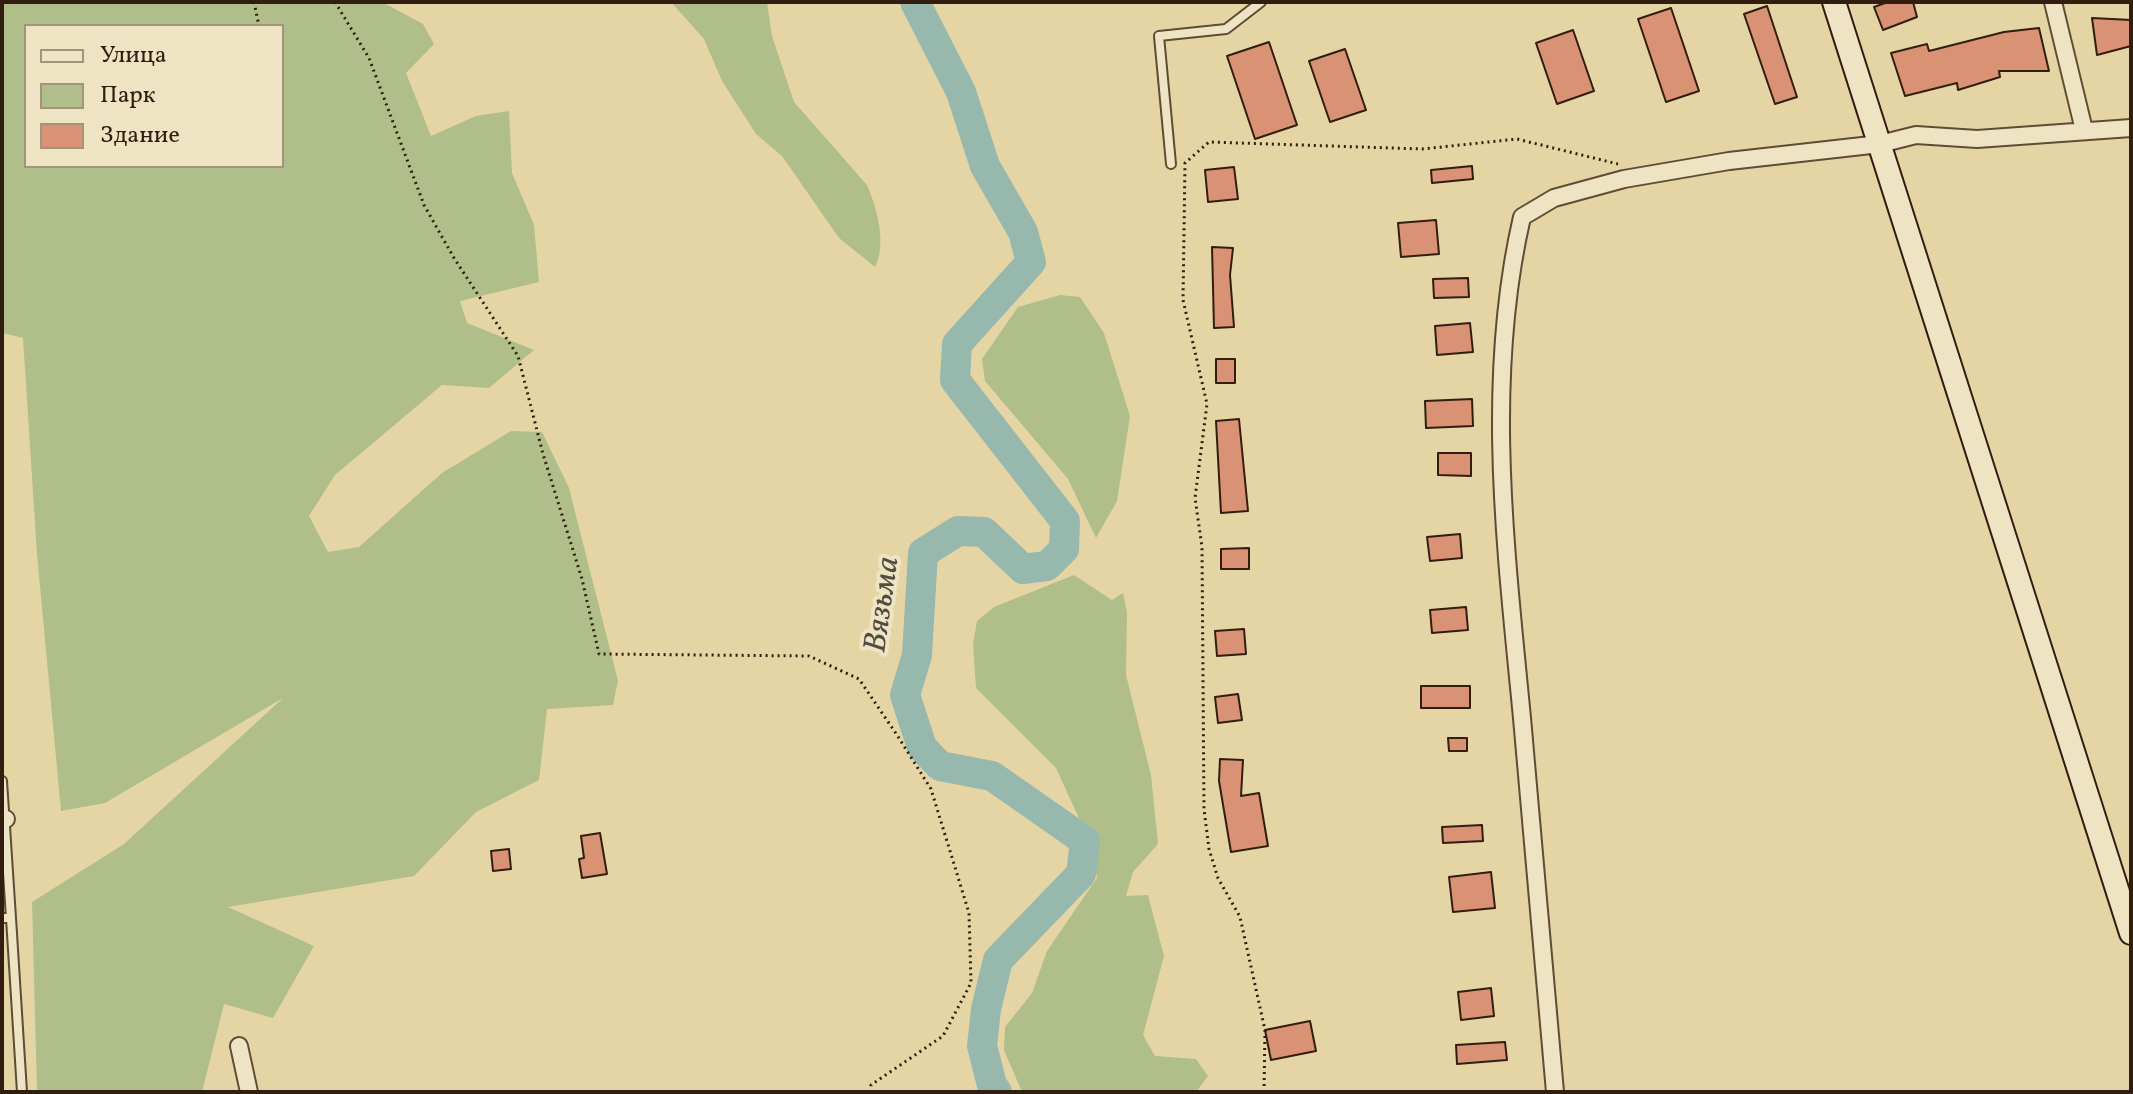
<!DOCTYPE html>
<html>
<head>
<meta charset="utf-8">
<style>
  body { margin:0 }
  #map { position:relative; width:2133px; height:1094px; overflow:hidden; background:#e5d5a4; font-family:Vollkorn,serif }
  canvas { display:block }
  .frame { position:absolute; inset:0; border:4px solid #311e10; pointer-events:none }
  .legend { position:absolute; left:24px; top:24px; width:260px; height:144px; box-sizing:border-box; background:#eee4c4; border:2px solid #a2957c; margin:0; padding:10px 14px; list-style:none; font-size:24px; color:#311e10 }
  .legend li { display:flex; align-items:center; gap:16px; height:40px }
  .legend b { width:40px; border:2px solid #a2957c }
</style>
</head>
<body>
<div id="map">
<canvas width="2133" height="1094"></canvas>
<div class="frame"></div>
<ul class="legend">
<li><b style="height:10px;background:#eee4c4"></b>Улица</li>
<li><b style="height:22px;background:#b0be89"></b>Парк</li>
<li><b style="height:22px;background:#d99273"></b>Здание</li>
</ul>
</div>
<script>
const g = document.querySelector('canvas').getContext('2d');
g.lineJoin = 'round';
function fill(path, color) {
  g.fillStyle = color;
  g.fill(path, 'evenodd');
}
function strokePath(path, color, width, dash) {
  g.strokeStyle = color;
  g.lineWidth = width;
  g.lineCap = dash ? 'butt' : 'round';
  g.setLineDash(dash || []);
  g.stroke(path);
}
function label(font, color, halo, rows, align = 'center') {
  g.font = font + ' Vollkorn,serif';
  g.lineWidth = 8;
  g.setLineDash([]);
  g.textBaseline = 'middle';
  g.strokeStyle = halo;
  g.fillStyle = color;
  for (const [text, x, y, turn = 0] of rows) {
    g.save();
    g.translate(x, y);
    g.rotate((+turn || 0) * Math.PI / 180);
    g.textAlign = isNaN(turn) ? turn : align;
    if (halo) g.strokeText(text, 0, 0);
    g.fillText(text, 0, 0);
    g.restore();
  }
}
const green = new Path2D(`
  M2,2H382L423,24L434,44L406,73L431,136L476,116L509,111L512,173L534,225L539,282L460,301L467,323L534,350L489,388L442,385L335,475L309,516L328,552L359,547L442,473L511,431L542,432L569,488L618,681L613,705L547,709L539,780L476,812L414,876L228,907L314,946L273,1018L224,1004L202,1092H37L32,902L124,844L283,698L105,803L61,811L37,554L23,338L2,333ZM26,26H282V166H26Z
  M671,2H767L772,36L794,102L867,185C877,208 887,244 875,267L839,238L782,156L756,134L722,81L704,39Z
  M1060,295L1080,297L1104,333L1130,416L1117,501L1096,538L1068,479L985,381L982,359L1018,307Z
  M1074,575L1112,600L1123,593L1127,612L1126,675L1151,775L1158,844L1133,872L1126,896L1148,895L1164,956L1143,1035L1155,1056L1196,1059L1208,1076L1196,1092H1022L1004,1050L1005,1027L1032,993L1047,951L1097,878L1087,836L1056,768L976,688L973,644L977,621L994,607Z`);
const river = new Path2D(`
  M915,2L961,92L985,166L1023,232L1031,262L957,344L955,380L1065,521L1064,549L1047,566L1023,569L984,532L958,531L923,553L917,655L905,695L922,747L940,766L992,776L1085,841L1081,874L998,960L986,1009L982,1046L992,1085L997,1092`);
const building = new Path2D(`
  M1888,2H1913L1917,17L1883,30L1874,7Z
  M1767,6L1797,97L1775,104L1744,14Z
  M1671,8L1699,91L1666,102L1638,19Z
  M2092,18L2131,20V46L2097,55Z
  M2039,28L2049,71H1999L2000,77L1958,90L1957,83L1905,96L1891,53L1927,44L1929,51L2004,32Z
  M1573,30L1594,91L1557,104L1536,43Z
  M1269,42L1297,125L1255,139L1227,56Z
  M1345,49L1366,110L1330,122L1309,61Z
  M1472,166L1473,179L1432,183L1431,170Z
  M1234,167L1238,199L1208,202L1205,170Z
  M1436,220L1439,254L1401,257L1398,223Z
  M1212,247L1233,248L1230,275L1234,327L1214,328Z
  M1468,278L1469,297L1434,298L1433,279Z
  M1470,323L1473,352L1437,355L1435,326Z
  M1216,359H1235V383H1216Z
  M1472,399L1473,426L1426,428L1425,401Z
  M1239,419L1248,511L1221,513L1216,421Z
  M1438,453H1471V476L1438,475Z
  M1460,534L1462,558L1430,561L1427,537Z
  M1249,548V569H1221V549Z
  M1466,607L1468,630L1432,633L1430,610Z
  M1244,629L1246,654L1217,656L1215,631Z
  M1421,686H1470V708H1421Z
  M1238,694L1242,720L1218,723L1215,697Z
  M1448,738H1467V751H1449Z
  M1220,759L1243,760L1241,796L1259,793L1268,846L1231,852L1219,781Z
  M1482,825L1483,841L1443,843L1442,827Z
  M600,833L607,874L582,878L579,859L584,858L581,836Z
  M509,849L511,869L493,871L491,851Z
  M1491,872L1495,908L1453,912L1449,877Z
  M1491,988L1494,1016L1461,1020L1458,992Z
  M1310,1021L1316,1051L1271,1060L1265,1030Z
  M1505,1042L1507,1060L1457,1064L1456,1045Z`);
const path = new Path2D(`
  M254,2L259,26
  M335,2L369,58L424,205L454,258L518,356L543,454L582,579L599,654L809,656L859,679L897,735L931,789L969,913L971,983L943,1036L871,1085V1092
  M1264,1092L1265,1030L1240,917L1218,878L1209,849L1204,809L1202,547L1195,498L1207,404L1183,300L1185,163L1209,142L1422,149L1517,139L1618,164`);
const service = new Path2D(`
  M1171,164L1159,36L1226,29L1261,2
  M2,781L11,918
  M2,918H11L22,1092`);
const minor = new Path2D(`
  M2053,2L2084,130
  M2,819H6
  M239,1046L249,1092
  M1555,1092C1544,967 1534,842 1522,718C1506,551 1484,382 1522,217L1554,198L1624,179L1729,161L1880,144L1916,135L1977,139L2131,128`);
const secondary = new Path2D(`
  M1834,2L2131,933`);
const waterNames = [
  ["Вязьма",885,605,-82]
];
fill(green, '#b0be89');
strokePath(river, '#97b8ad', 30);
fill(building, '#d99273');
strokePath(building, '#311e10', 2);
strokePath(service, '#5e4c35', 12);
strokePath(minor, '#5e4c35', 20);
strokePath(secondary, '#311e10', 26);
strokePath(path, '#311e10', 3, [2, 4]);
strokePath(service, '#eee4c4', 8);
strokePath(minor, '#eee4c4', 16);
strokePath(secondary, '#eee4c4', 22);
label('italic 32px', '#504c3f', '#eee4c4', waterNames);
</script>
</body>
</html>
